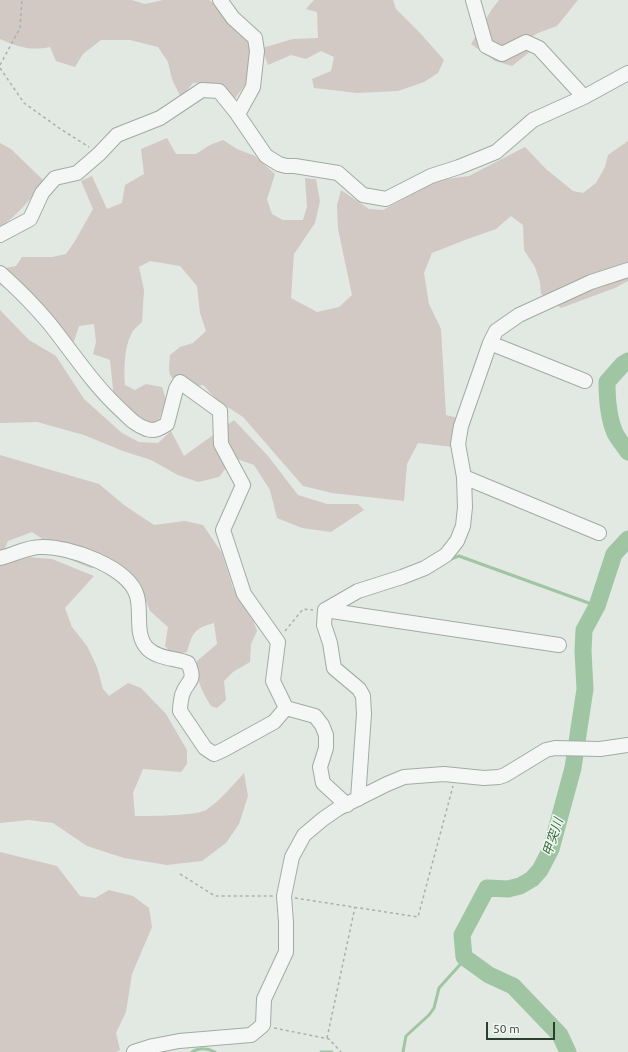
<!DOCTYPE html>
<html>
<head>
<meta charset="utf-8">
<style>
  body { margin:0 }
  #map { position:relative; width:628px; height:1052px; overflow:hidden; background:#e2e9e3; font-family:Ubuntu,sans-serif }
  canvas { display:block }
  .scale { position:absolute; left:486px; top:1022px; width:69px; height:18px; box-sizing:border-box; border:2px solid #2b3f2f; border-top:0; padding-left:5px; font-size:12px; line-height:14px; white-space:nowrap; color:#2b3f2f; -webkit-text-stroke:3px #f1f6f2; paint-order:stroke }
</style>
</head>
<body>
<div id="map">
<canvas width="628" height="1052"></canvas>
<div class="scale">50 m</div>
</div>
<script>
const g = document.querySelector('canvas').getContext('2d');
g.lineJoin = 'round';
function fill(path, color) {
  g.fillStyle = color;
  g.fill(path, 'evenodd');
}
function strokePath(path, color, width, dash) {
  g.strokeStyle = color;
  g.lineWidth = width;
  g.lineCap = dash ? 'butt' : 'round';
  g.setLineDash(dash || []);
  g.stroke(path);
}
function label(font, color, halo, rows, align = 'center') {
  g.font = font + ' Ubuntu,"Noto Sans JP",sans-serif';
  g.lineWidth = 3;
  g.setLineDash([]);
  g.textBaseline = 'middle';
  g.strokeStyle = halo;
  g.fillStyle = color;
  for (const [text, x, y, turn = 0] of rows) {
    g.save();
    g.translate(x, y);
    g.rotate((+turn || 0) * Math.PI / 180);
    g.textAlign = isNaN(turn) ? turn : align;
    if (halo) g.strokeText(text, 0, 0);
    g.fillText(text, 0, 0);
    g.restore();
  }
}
const green = new Path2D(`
  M0,0H132L145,4L163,0H209L215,4L249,41L254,61L249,80L233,101L217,83H193L181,98L172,79L168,62L158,47L130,40H101L83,54L75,67L56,61L50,47C30,51 18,47 0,39Z
  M314,0H393L396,9L420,33L444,60L438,73L424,82L398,91L357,93L332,90L314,88L312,79L331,71L334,57L321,51L306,59L291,55L268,65L262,48L293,39L318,38L317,12L306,9Z
  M499,0H578L557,26L538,33L523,42L531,51L512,66L495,61L471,44L492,9Z
  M167,138L176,154H196L210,145L223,140L237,149L255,156L275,174L267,199L272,214L283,220H303L307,207L305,178L316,179L320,201L315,223L294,254L291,298L317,312L339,307L352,295L338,229L337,205L341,190L369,209L383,210L439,180L469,176L525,147L546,169L573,191L583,193L596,183L605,167L608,155L628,141V281L615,288L561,308L541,294L540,282L535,267L524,250L523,225L511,216L496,229L465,240L432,253L424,273L429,304L441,329L446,415L458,418L453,447L418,443L407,464L404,501L332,493L303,486L243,417L218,401L203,385L187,388C168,376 168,378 170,355L180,347L193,343L206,331L200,313L197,286L180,266L150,261L139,267L144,290L142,322C139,325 135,328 133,331C124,345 124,369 125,385L135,390L146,384L162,387L166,400L159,420L151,436L144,437L131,430L112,413L113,389L110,360L93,354L96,342L94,324L79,326L68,360C48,332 30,302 0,285V269L16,266L22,257H52L66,254L75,241L93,209L81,181L92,176L107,209L122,203L125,185L144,174L141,149Z
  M0,143L11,149L43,180C32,200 17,214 0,228Z
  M0,310L29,340L56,356L84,399L122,433L139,442L158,443L171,431L184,456L234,420L268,456L298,495L327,504H358L364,510L331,532L302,528L277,518L270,490L254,465L234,458L219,477L198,482L178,475L151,460L123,451L84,435L37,422L0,423Z
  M0,455L99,484L124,505L154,525L185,521L203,525L222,553L233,588L252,617L257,631L251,644L250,662L233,672L224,681L226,700L217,708L211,706C202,691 195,679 197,661L217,644L214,623C194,628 192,634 187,652L173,655L165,646L168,627L150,611L145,598L134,586L112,567L91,568L71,560L53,546L32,532L8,541L0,559Z
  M27,557L52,559L94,576L65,608L72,627L87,646L97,667L103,689L109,696L128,683L141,688L166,714L187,750V764L181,772L143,769L133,793L135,816C147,816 197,816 206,810C220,801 232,786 244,773L248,796L239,824L226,843L202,861L167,865L124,858L87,846L53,823L29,820L0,823V565Z
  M0,852L57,866L80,896L95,898L109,890L133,896L149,908L152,927L132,974L126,1012L116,1033L120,1050L116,1052H0Z`);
const stream = new Path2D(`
  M448,560L459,556L597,606
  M192,1052C200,1047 207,1048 215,1052
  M321,1052H332
  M403,1052L406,1036L429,1015L434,1008L439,988L466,958`);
const river = new Path2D(`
  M628,361L623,364L607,382C607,399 608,417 615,433C618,439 624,446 628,452
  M568,1052L560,1035L513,986L489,975L464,957L462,935L487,888L508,889L520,886L532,879L540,870L551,849L573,768L585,689L583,651L584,630L597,606L614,554L628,539`);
const path = new Path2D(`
  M0,65L20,28L22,0
  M0,68L24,103L59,128L89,147
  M285,631L303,609L313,610
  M180,874L215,896H273
  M295,898L418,917L453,786
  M274,1028L329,1039L341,1052
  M327,1038L355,907`);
const minor = new Path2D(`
  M220,0L233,18L255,38L257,51L253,87L238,114
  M473,0L486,46L502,54L526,42L539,48L584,97
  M0,235L30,219L42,193L55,178L77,173L99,154L117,135L160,118L202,90L219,91L236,112L266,156L279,164L286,166H295L338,173L363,195L386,199L431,176L459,167L496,152L533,120L584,97L628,73
  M0,273C18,289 34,305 49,323C73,353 94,386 123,412C130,419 137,426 147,429C154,432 161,428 167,424L176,389L180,382L220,411L221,444L243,485L223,530L244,594L278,642L273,681L286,708
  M490,343L585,381
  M464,477L599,533
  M0,558C14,555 26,547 41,547C69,546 129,567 137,596C142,613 134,635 148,649C159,659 175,658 188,663C197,682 187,680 182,695C181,700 180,706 180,711L205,748L214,754L223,750L274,722L286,708L315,716L322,725L326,735V748L320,767L323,783L347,805
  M325,610L358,591L402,577L425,568L446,555L457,541L463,526L465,507L464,477L458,444L461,426L490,343L496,331L519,315L591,282L628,270
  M325,610L559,645
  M325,610L324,625L330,643L334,668L359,689L363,696L364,714L358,799
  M134,1052L153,1046L179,1041L251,1035L263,1025L264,999L286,952V922L284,896L292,857L304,835L323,819L339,808L387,784L404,777L444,774L484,778L499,777L505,775L546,750L555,748L600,749L628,745`);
const waterNames = [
  ["甲突川",553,837,-72]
];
fill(green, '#d2c8c4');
strokePath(stream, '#a0c5a2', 3);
strokePath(river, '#a0c5a2', 17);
strokePath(minor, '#a0aca2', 16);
strokePath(path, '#a8b1aa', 1.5, [3, 3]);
strokePath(minor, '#f4f7f5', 14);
label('italic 13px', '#396f3e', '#f1f6f2', waterNames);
</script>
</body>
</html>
